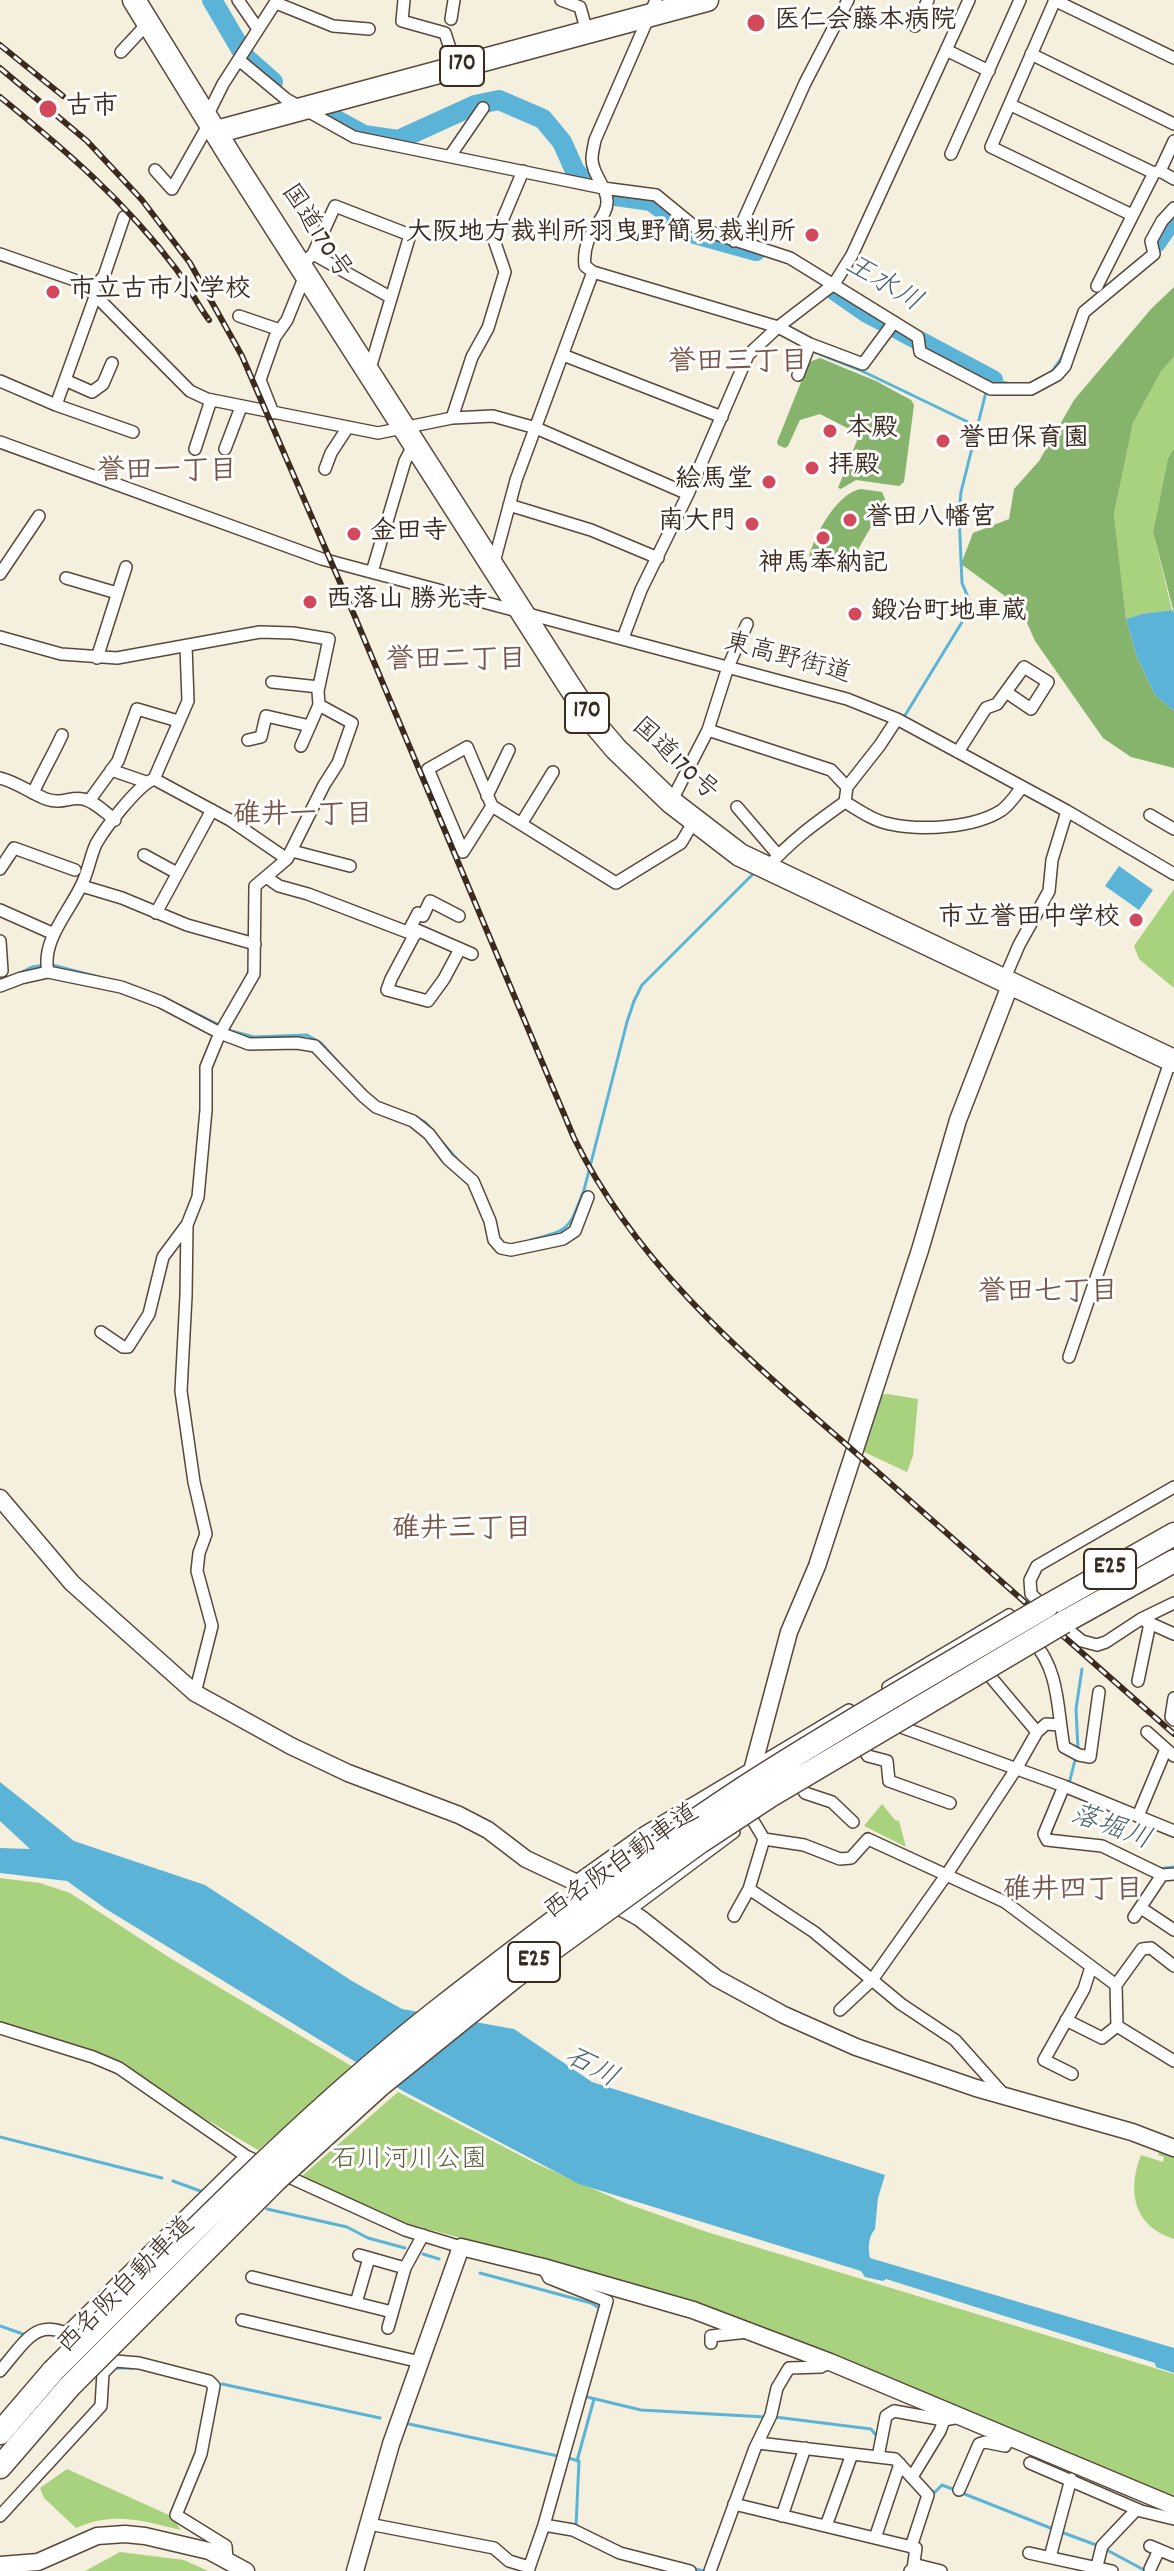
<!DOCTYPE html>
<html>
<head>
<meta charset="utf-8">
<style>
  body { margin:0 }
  canvas { display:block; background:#f5efde }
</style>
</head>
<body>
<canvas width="1174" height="2571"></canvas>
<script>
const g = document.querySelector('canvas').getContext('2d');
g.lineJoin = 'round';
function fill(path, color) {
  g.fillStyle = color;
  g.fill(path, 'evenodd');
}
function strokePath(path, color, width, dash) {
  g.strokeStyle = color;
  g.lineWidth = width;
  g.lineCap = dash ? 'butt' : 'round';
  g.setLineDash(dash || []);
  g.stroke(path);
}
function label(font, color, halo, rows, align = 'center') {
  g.font = font + ' Dekko,"Klee One",sans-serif';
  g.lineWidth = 6;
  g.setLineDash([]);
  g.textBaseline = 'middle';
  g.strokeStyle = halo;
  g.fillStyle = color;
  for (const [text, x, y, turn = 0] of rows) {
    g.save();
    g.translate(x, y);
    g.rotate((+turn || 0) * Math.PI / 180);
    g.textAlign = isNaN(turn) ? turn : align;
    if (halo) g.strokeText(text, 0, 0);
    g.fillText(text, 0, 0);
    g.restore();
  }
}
const green = new Path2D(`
  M1174,357V448L1168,458L1153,532L1172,610L1142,614L1126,619L1114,514L1133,423L1162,370Z
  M1174,889V988L1139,959L1134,946Z
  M887,1394L918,1399L913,1456L907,1472L862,1451L879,1395Z
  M882,1804L895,1820L899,1821L906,1847L864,1826Z
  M0,1878L40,1883L70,1893L170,1958L353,2067L258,2150L180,2104L149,2082L105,2058L3,2026L0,2022Z
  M398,2092L535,2163L625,2203L707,2232L1174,2374V2501L1061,2450L692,2300L405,2223L302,2176Z
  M1161,2149L1174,2154V2239C1133,2226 1127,2191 1141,2155L1163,2162L1164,2157L1158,2155Z
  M67,2469L171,2516L181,2530C142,2521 114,2511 76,2528L44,2498L40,2488Z
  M120,2552L184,2560L208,2571H85Z`);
const forest = new Path2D(`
  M1174,287V357L1162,370L1133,423L1114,514L1126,619L1137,657L1155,695L1174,711V768L1131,757L1103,738L1035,641L1020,607L961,564L973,533L1009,519L1014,489L1039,461L1074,400L1151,309Z
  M820,358L876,381L911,400L914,405L904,482L899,486L856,480L841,489L838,488L858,438L857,433L820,414L800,420L788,446L785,448L778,445L777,442L809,362Z
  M1174,448V613L1153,532L1168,458Z
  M861,489L882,492L886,501L853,558C841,570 820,568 809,557C814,535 838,492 861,489Z`);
const water = new Path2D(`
  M1172,610L1174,613V711L1155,695L1137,657L1126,619L1142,614Z
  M1119,866L1153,890L1139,910L1105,886Z
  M0,1782L74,1841L205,1885L352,1981L402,2009L514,2029L592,2082L885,2175L878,2198L875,2229C868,2237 868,2248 870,2258L1174,2348V2373L1156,2367L1155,2363L886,2279L883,2281L865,2277L861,2271L579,2184L403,2091L106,1909L67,1881L0,1873V1848L30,1849L0,1821Z`);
const stream = new Path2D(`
  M812,351L860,370L968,422
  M1051,373L1062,357L1079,311
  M989,386L993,380L1011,384
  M904,717L970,609L971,604L962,583L959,514L961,492L986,392
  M778,848L812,820
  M52,965L107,979
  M18,974L32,967L45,965
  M181,1006L221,1026
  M228,1030L254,1037L307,1035L321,1043L345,1070
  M405,1112L425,1122L432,1130
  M442,1142L463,1166
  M479,1183L492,1213
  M531,1240C572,1229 568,1230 584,1190L627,1022L634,1001L642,985L754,873
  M1078,1749L1076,1709L1082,1669
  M1069,1784L1076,1756
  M1052,1836L1051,1832L1067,1791
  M1157,1869L1174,1867
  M0,2137L162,2178
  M173,2181L203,2192
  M267,2209L347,2227L368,2238L405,2248
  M423,2254L439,2259
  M480,2273L591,2303L601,2309
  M0,2326L23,2334
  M116,2368H132
  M222,2384L380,2418
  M583,2396L641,2410L765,2417
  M773,2420L775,2417L871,2429L879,2439
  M409,2424L558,2456
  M568,2458L579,2461L576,2526
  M577,2461L594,2399
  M932,2491L934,2493L942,2485L955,2490
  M962,2493L1053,2529
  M1061,2532L1099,2546
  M1107,2550L1146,2571
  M691,2568L704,2571`);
const river = new Path2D(`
  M212,0L246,58L273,82
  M333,118L364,135L398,140L475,105L499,100L543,119L562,142L575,171L584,181
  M609,195L651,201L695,234L756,251
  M1156,243L1174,217
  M834,290L867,313L993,380`);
const street = new Path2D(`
  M238,0L258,29
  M404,0L402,21L445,33L456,67
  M561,0L580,7L587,32
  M656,0L595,140C594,146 592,153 592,159C592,174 607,187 607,201C608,220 581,232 585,266L593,272L778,327L810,344L863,364L894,322
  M1054,0L1174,58
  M1055,0L991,147L1132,215
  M276,3L333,26L369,29
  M451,19L454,0
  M915,26L928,0
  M946,50L989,71
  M121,52L148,23
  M1031,54L1174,124
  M239,60L286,99L354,137L603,188L656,195L695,227L790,258L918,337L920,352L991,389H1031L1057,375L1065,366L1084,312L1154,254L1151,241L1162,221L1174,208
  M1011,105L1154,173
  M207,116L223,84L277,0
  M951,154L1020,0
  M450,156L483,108
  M155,170L172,189L206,129L212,125
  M1160,171L1174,179
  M734,241L805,83L848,0
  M0,254L83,283L190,391L207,399L378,433L452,418L493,416L536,428L688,494
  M313,254L390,297
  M302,265L313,254L335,206L410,235L369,372
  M1097,286L1154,173L1160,171L1174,141
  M92,290L104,276L124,217
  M239,316L280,330
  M563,355L722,417
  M798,375L810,344
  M65,380L92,392L103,384L112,363
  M0,381L56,405L96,294
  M56,405L133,432
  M273,413L260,380L275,337L287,320L306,273
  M452,418L472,357L488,328L505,272L494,240L523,171
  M0,442L322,559L847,699L897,719L1067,811L1174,874
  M195,449L211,400
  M225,449L241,407
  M325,469L331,453L348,427
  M509,505L591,530L658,558
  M493,566L516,480L593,272
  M372,572L405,461L414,444
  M0,574L39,516
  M66,578L117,593
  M0,637L61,654L117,658L260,632L293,633L329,639L318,691L319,705L301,746
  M623,638L641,590L688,494L748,355L778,327L834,284L852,255L969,0
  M186,646L188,701L154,779L230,820L287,859L255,886L254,974L220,1033L206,1067V1110L198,1197L187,1225L186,1296L181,1391L194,1482L206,1534L199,1553L197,1571L212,1626L195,1693
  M97,658L126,567
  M272,682L319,687
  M708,730L831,770L847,787L845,802C860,811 874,821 890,824C921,831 975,828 1002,810C1010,804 1016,795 1022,787
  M248,740L261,737L266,716L310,726
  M958,752L986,708L997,704L1024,667L1048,682L1031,709L1006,692
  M111,770L146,782
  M0,778C17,782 30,793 46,799C63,805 70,796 83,799C94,801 106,813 115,820
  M847,787L880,745L897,719
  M33,793C42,773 53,755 62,735
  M487,796L509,750
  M89,801L118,761L137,709L178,721
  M671,802L708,730L728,667L747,624
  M492,806L463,852L428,769L467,747L492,806L616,883L681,843L694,821
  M737,807L778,855
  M1150,815L1174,829
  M521,824L553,772
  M292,851L350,866
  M144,855L177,873
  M287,859L324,785L338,763L352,723L319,705
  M767,868C790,841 817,822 845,802
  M0,869L14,848L75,870
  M266,877L279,886L308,894L415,935
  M82,886L122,898L187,925L255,944
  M0,910L54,934
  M156,913L212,810
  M408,932L418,913L423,916L430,901L459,916
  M0,941L2,971
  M460,949L444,979L428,1001L387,990L391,979L417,930L472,954
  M48,972C41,941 69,912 81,886C88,873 90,857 96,844C105,828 138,785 154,779
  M1004,980L1019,945L1049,891L1052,860L1067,811
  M0,986L21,978L48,972L121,987L161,1002L220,1033L249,1044L297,1043L315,1046L363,1096L376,1107L413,1121L429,1134L448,1159L473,1181L490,1221L494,1240L501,1248L511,1250L563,1239L575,1231L588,1197
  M101,1332L123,1347H128L149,1314L163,1257L186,1226
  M1069,1357L1171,1059
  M1046,1609L1031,1594L1030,1580L1037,1566L1174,1487
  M1145,1621L1174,1634
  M1061,1624L1082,1641L1097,1645L1106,1642L1141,1619L1174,1603
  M1032,1640C1060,1670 1057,1710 1064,1747L1079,1755L1090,1757L1099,1692
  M989,1675L1037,1732
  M1138,1681L1150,1623
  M888,1687L1009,1615L1018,1625
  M1174,1698L1171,1717L1174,1720
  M901,1727L1064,1786L1174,1831
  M1147,1732L1174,1756
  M864,1750L868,1756L887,1761L889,1781L950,1803
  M1064,1786L1044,1834L1047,1840L1102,1846L1162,1875
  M802,1788L805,1793L832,1802L853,1822
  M752,1806V1819L764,1839L804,1845L840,1859L851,1858L868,1839L1005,1902L1116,1985L1142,1949L1151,1948L1174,1966
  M1138,1816L1166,1749
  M575,1882L645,1832L849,1710
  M749,1889L814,1932L872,1980L840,2010
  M1141,1908L1174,1930
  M628,1911L734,1832
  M734,1916L749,1889L764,1839
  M1134,1917L1162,1875L1174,1874
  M1116,1985L1117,2026L1174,2061
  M1066,2020L1102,2038L1117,2026
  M0,2028L93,2057L119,2068L246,2156L265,2165
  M1072,2074L1044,2060L1084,1989L1091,1967
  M1004,2095L955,2040L901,2004L872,1980L947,1874L1016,1769L1037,1732L1046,1724L1060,1725
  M280,2173L405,2230L461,2247
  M359,2255L405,2268
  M252,2277L392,2312
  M356,2303L369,2258
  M242,2320L420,2362
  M388,2328L405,2268L423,2235
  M67,2332L246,2156
  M711,2343V2336L748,2332
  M101,2354L115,2361L139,2363L209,2381L214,2386L201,2454L176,2515L226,2546L227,2560
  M0,2371C30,2336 38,2313 84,2343
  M758,2443L895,2459L928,2495L911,2547
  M878,2457L886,2416L894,2411L944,2420L960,2417
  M1030,2463L1141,2511L1174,2519
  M912,2477L940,2431L944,2420
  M959,2490L979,2444L985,2442L1005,2446L1010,2437
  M734,2504L916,2548L913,2569
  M0,2516L101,2406L103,2373L115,2361
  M782,2516L805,2448
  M369,2524L494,2548L509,2561L529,2567
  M544,2525L573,2530L620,2553L690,2571
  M826,2526L852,2454
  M875,2538L900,2464
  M1150,2546L1174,2556
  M1029,2553L1112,2571
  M1050,2557L1071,2479
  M1097,2566L1102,2546L1137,2509
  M1150,2569L1159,2550
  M528,2571L544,2525L607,2301L549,2278L543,2267
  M710,2571L755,2448L771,2415L777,2388L789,2368L821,2367L830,2362
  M910,2571L917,2565L941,2571`);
const secondary = new Path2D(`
  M0,1498L72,1583L195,1693L291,1746L348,1773L459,1815L488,1830L526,1859L575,1882L640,1918L716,1978L784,2015L856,2047L976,2088L1132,2132L1174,2148
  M753,1767L789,1632L817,1566L920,1250L958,1120L1011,983
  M0,2565L38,2562L97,2536L125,2534L145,2536L209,2551L246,2571
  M355,2571L391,2444L461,2247L543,2267L693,2310L830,2362L1174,2506`);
const highway = new Path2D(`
  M134,0L232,159L568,684L593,722L616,749L671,802L740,855L1174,1061
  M216,132L707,0
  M1047,1606L1174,1534
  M1064,1622L1174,1561
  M0,2433L53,2371
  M0,2467L69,2387`);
const rail = new Path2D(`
  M0,45L63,96
  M0,68L87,141L142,200L190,263L242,356L355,617L574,1138C641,1275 761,1369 873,1468C974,1557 1074,1646 1174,1734
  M0,97C64,149 126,202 176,269C188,285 197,304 209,320`);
const highwayBridge = new Path2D(`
  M53,2371C177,2248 298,2121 436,2012C537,1933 641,1855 748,1785C846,1722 947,1665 1047,1606
  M69,2387L276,2180L380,2085L514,1977L700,1842L770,1796L1064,1622`);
const markers = [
  [756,23,10,"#d1495b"],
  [48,109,10,"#d1495b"],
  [812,235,8,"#d1495b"],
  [53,292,8,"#d1495b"],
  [830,431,8,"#d1495b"],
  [943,441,8,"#d1495b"],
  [812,468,8,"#d1495b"],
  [769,482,8,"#d1495b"],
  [850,520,8,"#d1495b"],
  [752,524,8,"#d1495b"],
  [354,534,8,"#d1495b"],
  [823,538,8,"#d1495b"],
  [310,602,8,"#d1495b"],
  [855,614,8,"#d1495b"],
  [1136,920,8,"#d1495b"]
];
const shields = [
  [462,66,44],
  [587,713,44],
  [1110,1569,52],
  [534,1962,52]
];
const shieldNames = [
  ["170",462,66],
  ["170",587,713],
  ["E25",1110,1569],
  ["E25",534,1962]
];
const poiNames = [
  ["医仁会藤本病院",774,23],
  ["古市",66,109],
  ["大阪地方裁判所羽曳野簡易裁判所",796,235,"right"],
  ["市立古市小学校",69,292],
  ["本殿",846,431],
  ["誉田保育園",959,441],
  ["拝殿",828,468],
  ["絵馬堂",753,482,"right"],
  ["誉田八幡宮",866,520],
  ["南大門",736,524,"right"],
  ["金田寺",370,534],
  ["神馬奉納記",823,566,"center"],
  ["西落山 勝光寺",326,602],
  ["鍛冶町地車蔵",871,614],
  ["市立誉田中学校",1120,920,"right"]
];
const streetNames = [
  ["国道170号",314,233,57],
  ["東高野街道",787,661,15],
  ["国道170号",673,761,43],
  ["西名阪自動車道",623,1864,-35],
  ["西名阪自動車道",128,2287,-45]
];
const parkNames = [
  ["石川河川公園",409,2162]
];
const waterNames = [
  ["王水川",882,286,31],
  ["落堀川",1110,1830,20],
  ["石川",590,2070,28]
];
const neighbourhoodNames = [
  ["誉田三丁目",738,365],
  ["誉田一丁目",167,474],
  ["誉田二丁目",456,663],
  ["碓井一丁目",303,818],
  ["誉田七丁目",1048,1295],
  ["碓井三丁目",462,1532],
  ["碓井四丁目",1073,1893]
];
fill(green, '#a8d27e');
fill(forest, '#86b46d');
fill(water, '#5bb4d8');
strokePath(stream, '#5bb4d8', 3);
strokePath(river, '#5bb4d8', 20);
strokePath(street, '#57483b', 14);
strokePath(secondary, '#57483b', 19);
strokePath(highway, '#57483b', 25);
strokePath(street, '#fff', 11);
strokePath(secondary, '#fff', 16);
strokePath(highway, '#fff', 22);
strokePath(rail, '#3b2a1e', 6);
strokePath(rail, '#fff', 3, [9]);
strokePath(highwayBridge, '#57483b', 25, []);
strokePath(highwayBridge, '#fff', 22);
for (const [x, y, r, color] of markers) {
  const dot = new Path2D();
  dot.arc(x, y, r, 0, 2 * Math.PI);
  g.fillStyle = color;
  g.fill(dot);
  strokePath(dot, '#fff', 3);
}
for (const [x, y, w] of shields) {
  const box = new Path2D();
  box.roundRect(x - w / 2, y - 20, w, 40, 6);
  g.fillStyle = '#fff';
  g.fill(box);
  strokePath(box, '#3b2a1e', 2);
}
label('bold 24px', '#3b2a1e', null, shieldNames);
label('bold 26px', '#3b2a1e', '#fff', poiNames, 'left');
label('26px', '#3b2a1e', '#fff', streetNames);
label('26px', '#5c5c3b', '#fff', parkNames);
label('italic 28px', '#486168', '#fff', waterNames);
label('bold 28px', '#795648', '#fff', neighbourhoodNames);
</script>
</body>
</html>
